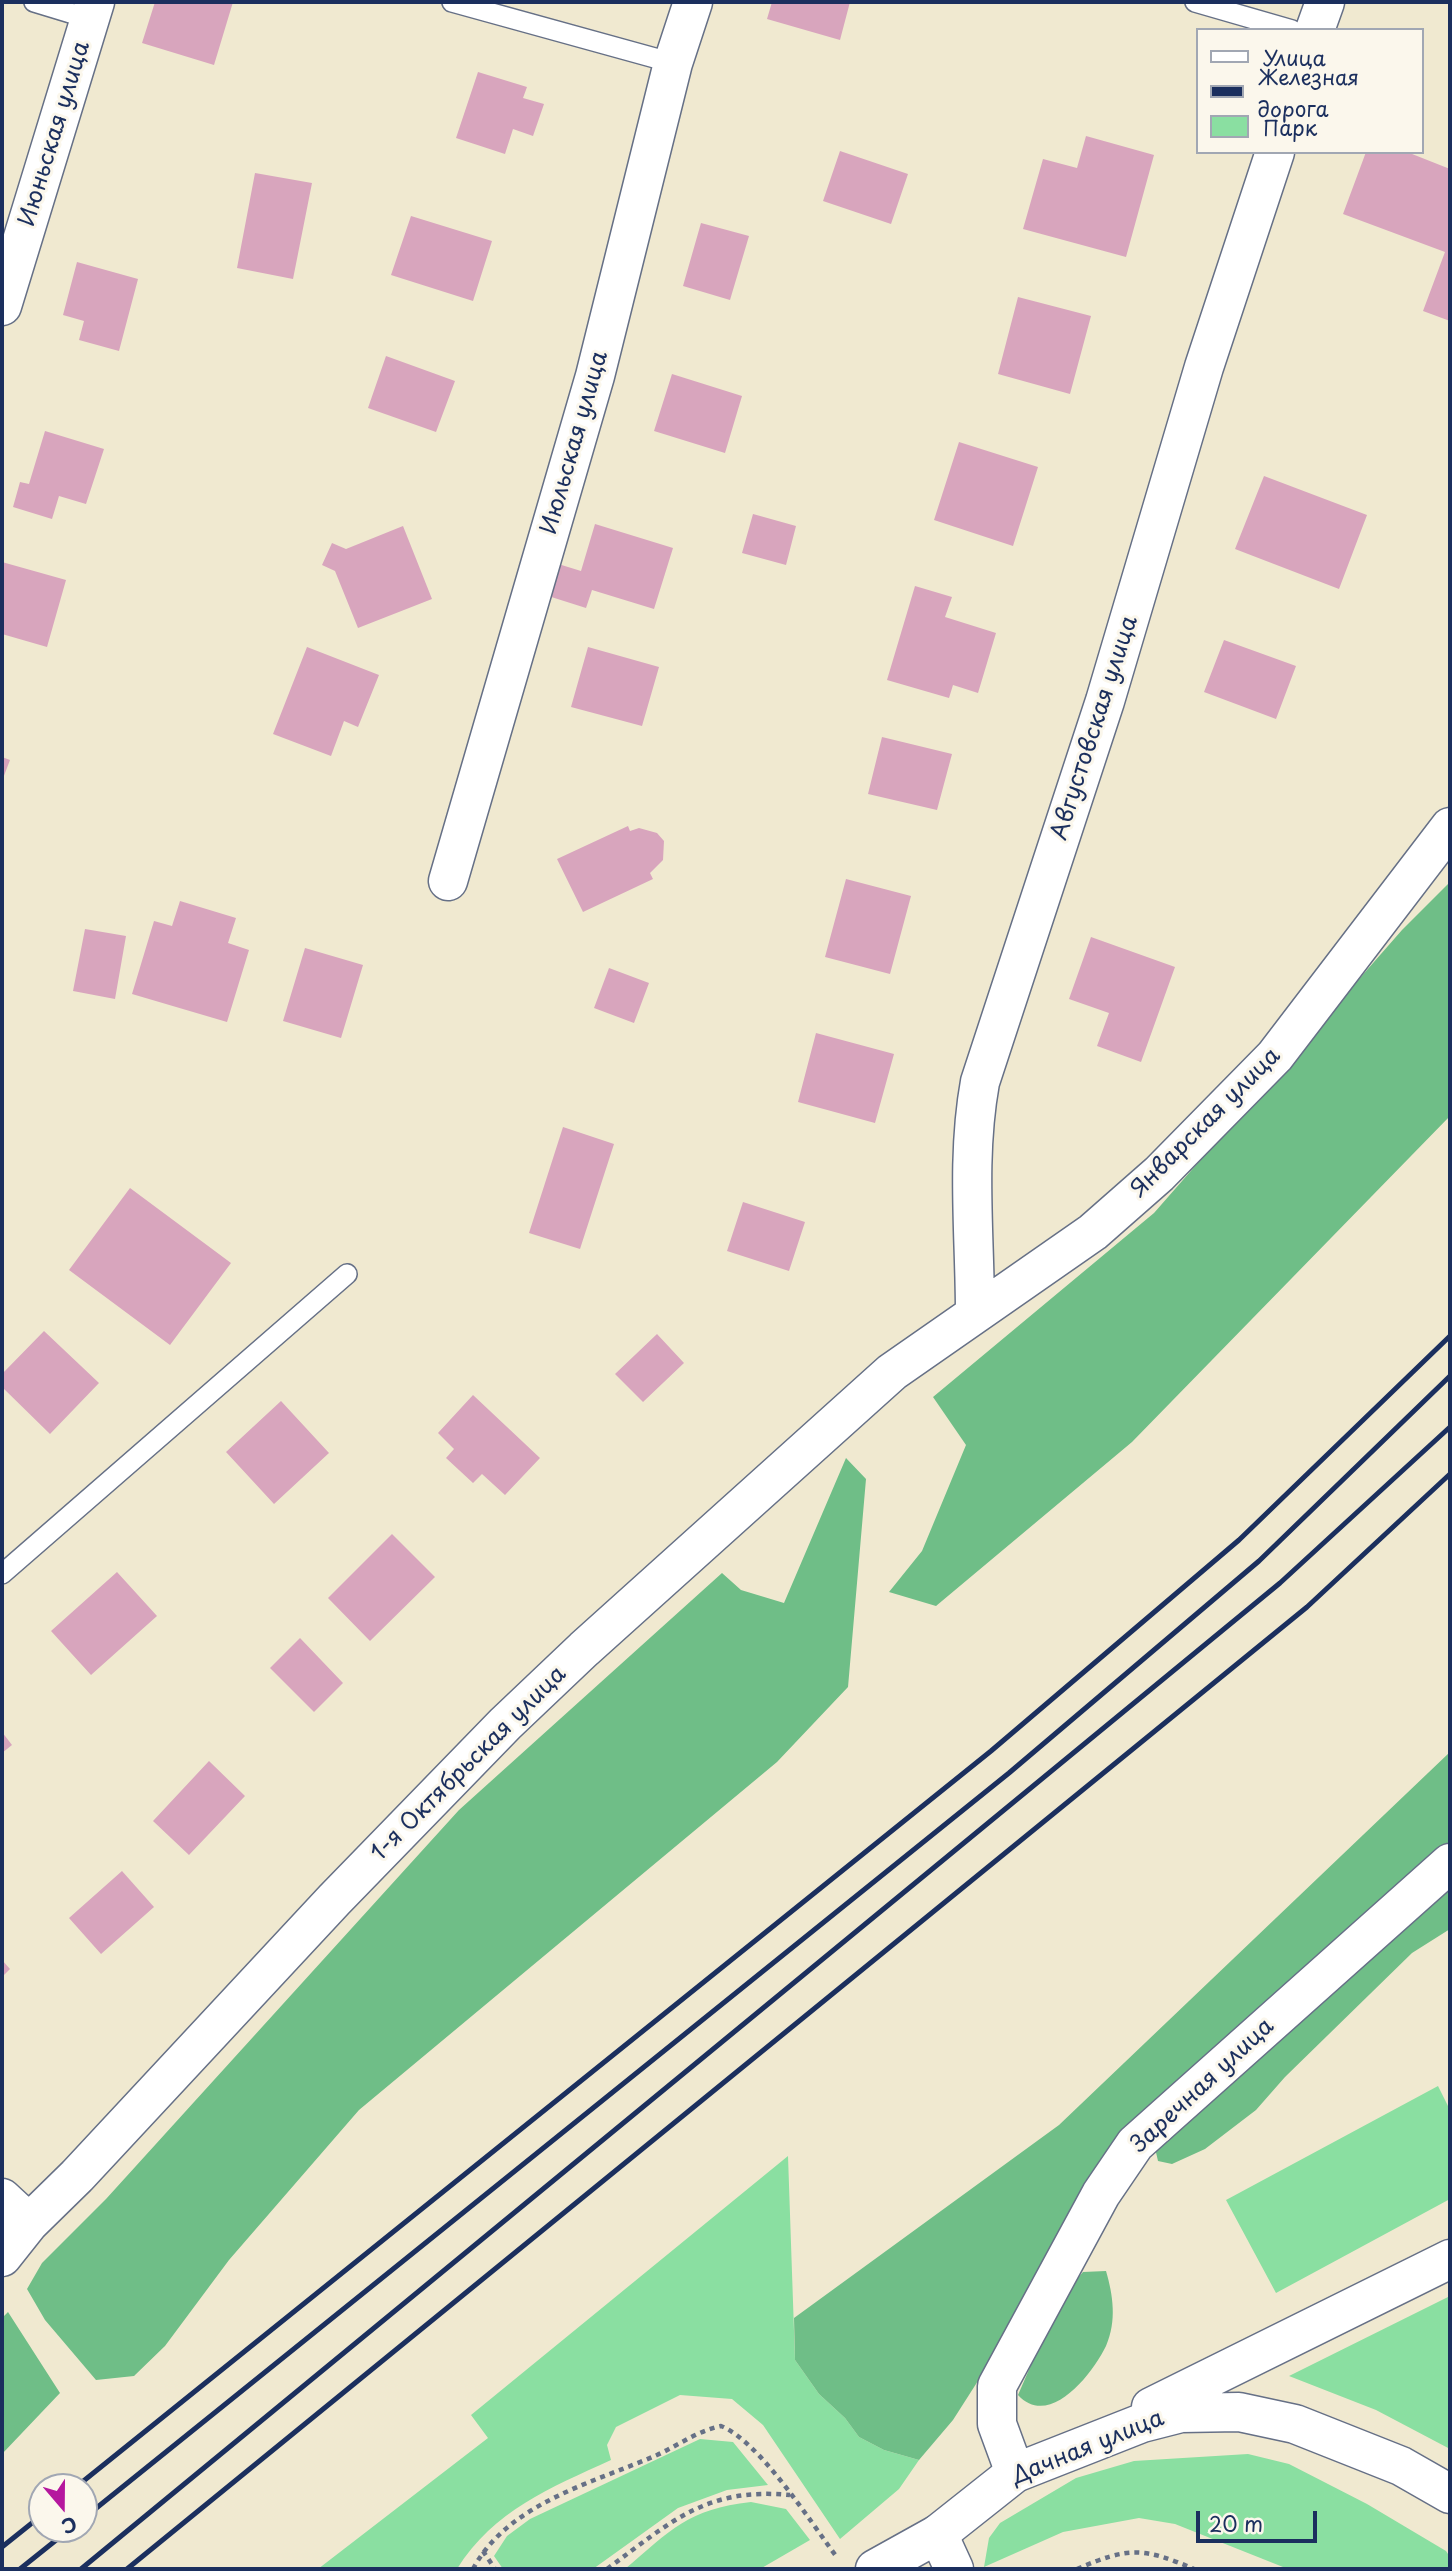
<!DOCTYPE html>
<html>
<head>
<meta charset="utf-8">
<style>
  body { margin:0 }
  #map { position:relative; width:1452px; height:2571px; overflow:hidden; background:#f0e9d0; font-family:"Playpen Sans",sans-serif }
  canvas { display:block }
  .frame { position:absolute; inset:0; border:4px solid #1b2f5e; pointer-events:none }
  .legend { position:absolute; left:1196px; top:28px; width:228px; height:126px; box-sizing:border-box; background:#fbf7ec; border:2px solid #a1a7b3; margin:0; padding:9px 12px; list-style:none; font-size:21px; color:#1b2f5e }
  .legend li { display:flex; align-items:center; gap:14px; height:35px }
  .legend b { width:35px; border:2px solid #a1a7b3 }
  .north { position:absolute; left:28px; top:2473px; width:70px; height:70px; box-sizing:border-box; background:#fbf7ec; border:2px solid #a1a7b3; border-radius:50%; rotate:160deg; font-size:19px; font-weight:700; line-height:28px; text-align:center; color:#1b2f5e }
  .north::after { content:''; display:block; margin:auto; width:24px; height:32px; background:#b5179e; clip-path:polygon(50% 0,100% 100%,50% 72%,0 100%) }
  .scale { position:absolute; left:1196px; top:2511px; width:121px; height:32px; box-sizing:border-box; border:4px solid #1b2f5e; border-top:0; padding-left:9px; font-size:21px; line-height:24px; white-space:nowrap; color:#1b2f5e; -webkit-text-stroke:5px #fbf7ec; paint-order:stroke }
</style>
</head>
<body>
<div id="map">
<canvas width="1452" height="2571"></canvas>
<div class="frame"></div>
<ul class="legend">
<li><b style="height:9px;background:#fff"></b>Улица</li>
<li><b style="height:9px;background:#1b2f5e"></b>Железная дорога</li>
<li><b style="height:19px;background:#8adfa1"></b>Парк</li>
</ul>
<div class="north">С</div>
<div class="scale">20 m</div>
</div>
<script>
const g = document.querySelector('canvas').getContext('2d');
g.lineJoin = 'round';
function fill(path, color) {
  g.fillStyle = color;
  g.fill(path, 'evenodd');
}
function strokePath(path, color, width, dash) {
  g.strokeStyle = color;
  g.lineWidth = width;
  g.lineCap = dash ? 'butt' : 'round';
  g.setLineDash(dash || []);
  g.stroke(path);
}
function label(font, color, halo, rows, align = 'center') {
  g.font = font + ' "Playpen Sans",sans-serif';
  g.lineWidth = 6;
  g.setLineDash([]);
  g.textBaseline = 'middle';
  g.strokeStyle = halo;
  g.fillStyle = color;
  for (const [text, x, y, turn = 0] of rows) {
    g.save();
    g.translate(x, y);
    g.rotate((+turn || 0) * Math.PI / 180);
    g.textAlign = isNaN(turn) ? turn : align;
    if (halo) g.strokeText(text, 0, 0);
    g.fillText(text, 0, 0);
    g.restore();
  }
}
const green = new Path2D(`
  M1438,2086L1450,2110V2199L1276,2293L1226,2200Z
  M788,2156L795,2360L819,2394L845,2418L859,2437L884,2450L919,2460L899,2489L840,2539L763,2425L732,2399L680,2395L616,2427L607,2445L611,2460C550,2488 494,2510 457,2569H318L488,2438L471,2415Z
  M1450,2296V2449L1376,2410L1289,2376Z
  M700,2439L733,2442L768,2485L727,2490L678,2508L593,2569H503L494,2556L507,2536L530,2519Z
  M1248,2454L1289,2464L1367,2504L1446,2551L1450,2557V2569H1288L1175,2524L1139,2518L1063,2532L984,2567L989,2538L1000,2523L1076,2478L1134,2461Z
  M751,2502L786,2509L810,2540L760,2569H625C671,2530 688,2509 751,2502Z`);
const forest = new Path2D(`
  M1450,882V1116L1132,1442L936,1606L889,1592L922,1551L966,1445L933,1397L1154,1213L1402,930Z
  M846,1458L866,1479L848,1687L777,1762L359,2110L229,2260L165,2346L134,2376L96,2380L45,2320L27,2289L42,2263L106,2199L459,1810L722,1573L741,1590L784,1603Z
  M1450,1752V1846L1068,2216L976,2384L953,2420L919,2460L884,2450L859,2437L845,2418L819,2394L795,2360L794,2318L1059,2125Z
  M1450,1880V1929L1412,1953L1285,2077L1256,2110L1205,2149L1172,2164L1158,2161L1155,2148Z
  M1106,2271C1113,2295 1117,2321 1106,2346C1092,2375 1049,2429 1018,2395L1060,2298L1083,2272Z
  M8,2312L60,2393L2,2454V2318Z`);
const building = new Path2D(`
  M155,2H233L214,65L142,43Z
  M772,2H850L840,40L767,19Z
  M478,72L527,87L523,98L544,104L533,136L513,129L505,154L456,138Z
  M1086,136L1154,155L1126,257L1023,229L1043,159L1077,168Z
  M840,151L908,174L891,224L823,201Z
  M1366,152H1407L1450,169V321L1423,311L1445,252L1343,214Z
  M255,173L312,183L293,279L237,268Z
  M411,216L492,241L473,301L391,275Z
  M701,223L749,236L730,300L683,286Z
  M77,262L138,279L119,351L79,340L84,321L63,315Z
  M1018,297L1091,316L1070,394L998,374Z
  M386,356L455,381L436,432L368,408Z
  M672,374L742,396L725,453L654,431Z
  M45,431L104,449L86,504L59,496L52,519L13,507L20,482L29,484Z
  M959,442L1038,467L1013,546L934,520Z
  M1264,476L1367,515L1339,589L1235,549Z
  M753,514L796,526L786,565L742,553Z
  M595,524L673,548L654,609L592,590L586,608L545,595L555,563L581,571Z
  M403,526L432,599L358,628L335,571L322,565L332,543L346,549Z
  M2,562L66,580L47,647L2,634Z
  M915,586L952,597L945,617L996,633L978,693L953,685L949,698L887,680Z
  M1224,640L1296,666L1276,719L1204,692Z
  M307,647L379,675L358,727L344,721L331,756L273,734Z
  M588,647L659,667L642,726L571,707Z
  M882,737L952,754L937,810L868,794Z
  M2,757L10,760L2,781Z
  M628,826L630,831L639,828L657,833L664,841L663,860L650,873L653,879L583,912L557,859Z
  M846,879L911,896L890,974L825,957Z
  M180,901L236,918L228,943L249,950L227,1022L132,994L154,921L172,926Z
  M85,929L126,936L115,999L73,991Z
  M1091,937L1175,967L1141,1062L1097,1046L1109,1013L1069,999Z
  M305,948L363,965L341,1038L283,1021Z
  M609,968L649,983L634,1023L594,1008Z
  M816,1033L894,1054L875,1123L798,1102Z
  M563,1127L614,1144L580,1249L529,1233Z
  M130,1188L231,1263L170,1345L69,1270Z
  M743,1202L805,1222L789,1271L727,1251Z
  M44,1331L99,1383L50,1434L2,1387V1374Z
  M657,1334L684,1363L643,1402L615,1374Z
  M473,1395L540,1458L505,1495L482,1474L473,1483L446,1458L454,1449L438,1433Z
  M281,1401L329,1453L274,1504L226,1452Z
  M392,1534L435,1577L370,1641L328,1598Z
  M117,1572L157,1616L91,1675L51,1631Z
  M300,1638L343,1683L314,1712L270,1668Z
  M2,1732L12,1745L2,1753Z
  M209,1761L245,1796L189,1855L153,1821Z
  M122,1871L154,1907L101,1954L69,1918Z
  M2,1960L10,1969L2,1977Z`);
const path = new Path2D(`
  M483,2551L495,2569
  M473,2569C508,2503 593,2483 657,2455C679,2445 697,2431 721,2426C759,2441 810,2521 836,2556
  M607,2569C671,2522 706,2487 790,2495
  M1077,2569C1128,2547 1143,2547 1194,2569`);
const service = new Path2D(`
  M34,2L90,19
  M452,2L673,63
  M1195,2L1292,30
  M2,1574L347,1274`);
const minor = new Path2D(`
  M1315,30L1325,2
  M2,306L95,2
  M448,881L595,376L673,63L693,2
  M975,1313C975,1236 966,1159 980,1082L1105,701L1204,367L1275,152
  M2,2198L29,2223
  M2,2257L29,2223L77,2176L334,1900L505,1724L584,1649L892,1372L1093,1232L1159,1174L1275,1056L1450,827
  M1015,2473L997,2424V2386L1101,2194L1135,2144L1450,1863
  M938,2534L954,2569`);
const tertiary = new Path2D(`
  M1151,2407L1450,2259
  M875,2569L938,2534L1015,2473L1142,2423L1181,2413L1239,2412L1295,2424L1401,2466L1450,2494`);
const rail = new Path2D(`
  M76,2487L991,1751L1239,1540L1450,1336
  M84,2518L1009,1773L1259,1561L1450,1376
  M2,2547L42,2515
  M20,2569L70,2529
  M81,2569L1280,1583L1450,1427
  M127,2569L1307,1607L1450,1474`);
const streetNames = [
  ["Июньская улица",55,134,-73],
  ["Июльская улица",575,443,-74],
  ["Августовская улица",1095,728,-72],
  ["Январская улица",1206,1123,-45],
  ["1-я Октябрьская улица",469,1764,-45],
  ["Заречная улица",1203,2086,-43],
  ["Дачная улица",1088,2448,-22]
];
fill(green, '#8adfa1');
fill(forest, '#6fbe87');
fill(building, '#d8a5bd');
strokePath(service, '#667086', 22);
strokePath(minor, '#667086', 41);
strokePath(tertiary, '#667086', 41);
strokePath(path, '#667086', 4.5, [5, 5]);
strokePath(service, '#fff', 19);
strokePath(minor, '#fff', 38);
strokePath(tertiary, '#fff', 38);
strokePath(rail, '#1b2f5e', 5);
label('23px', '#1b2f5e', '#fbf7ec', streetNames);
</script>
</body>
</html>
